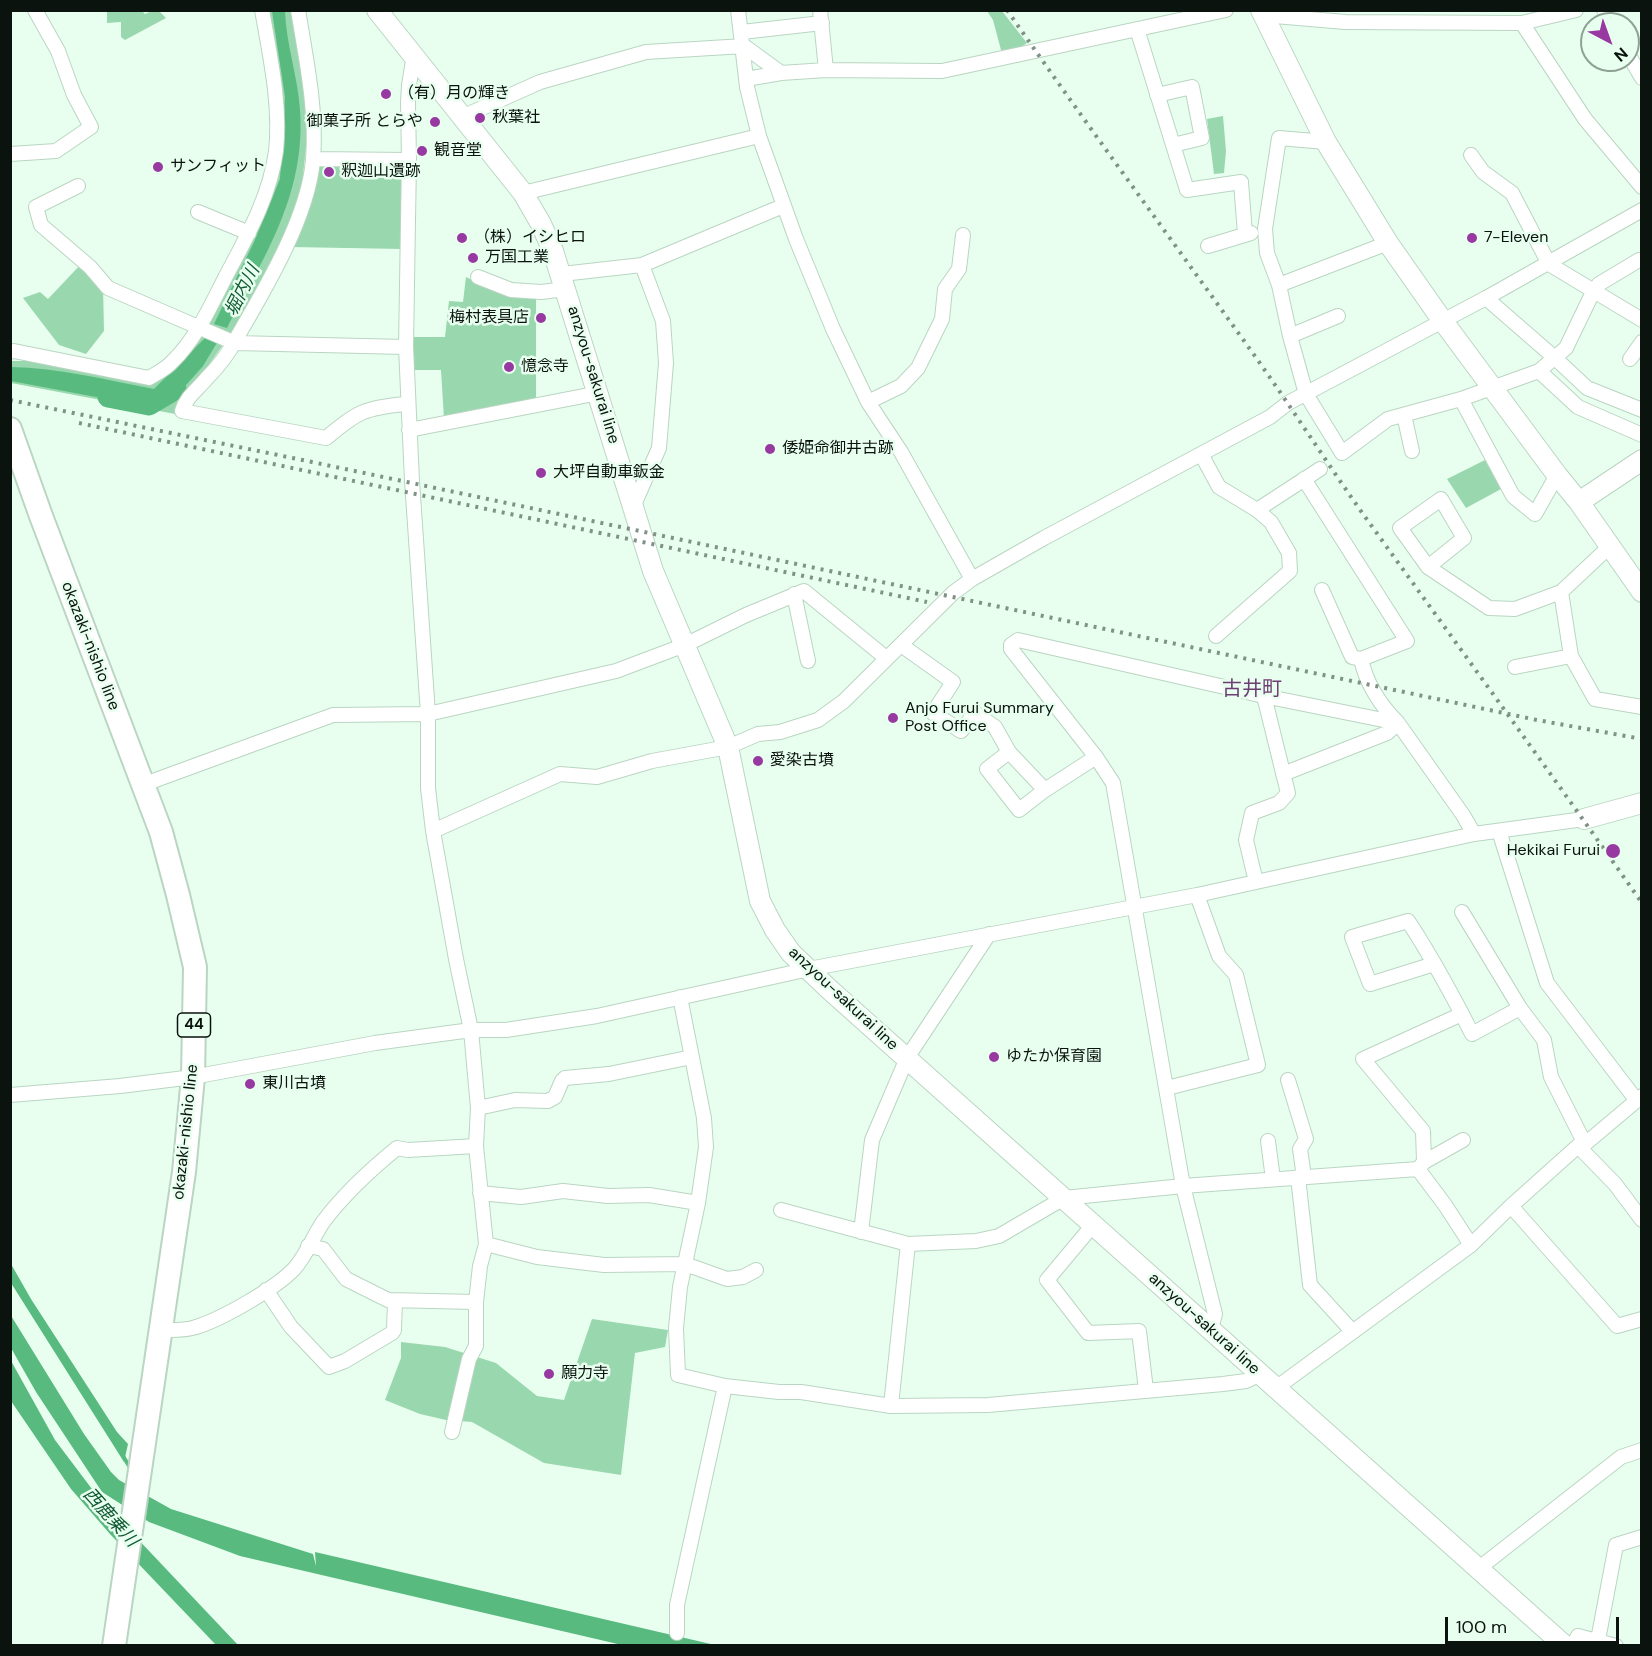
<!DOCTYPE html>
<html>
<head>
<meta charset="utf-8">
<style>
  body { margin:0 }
  #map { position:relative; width:1652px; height:1656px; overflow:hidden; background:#e8ffef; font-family:"DM Sans",sans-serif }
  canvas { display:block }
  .frame { position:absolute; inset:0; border:12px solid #0a130d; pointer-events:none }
  .north { position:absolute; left:1580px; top:12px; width:60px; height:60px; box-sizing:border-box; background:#e8ffef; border:2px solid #8fa195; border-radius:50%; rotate:139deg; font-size:16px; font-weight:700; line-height:24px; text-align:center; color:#0a130d }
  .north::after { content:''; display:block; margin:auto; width:21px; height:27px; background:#9839a2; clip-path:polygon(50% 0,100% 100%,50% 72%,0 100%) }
  .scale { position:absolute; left:1445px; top:1617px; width:174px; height:27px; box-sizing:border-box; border:3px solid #0a130d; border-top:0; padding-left:8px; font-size:18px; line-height:21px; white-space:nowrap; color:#0a130d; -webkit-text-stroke:4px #e8ffef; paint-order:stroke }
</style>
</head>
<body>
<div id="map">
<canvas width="1652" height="1656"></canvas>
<div class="frame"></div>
<div class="north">N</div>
<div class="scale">100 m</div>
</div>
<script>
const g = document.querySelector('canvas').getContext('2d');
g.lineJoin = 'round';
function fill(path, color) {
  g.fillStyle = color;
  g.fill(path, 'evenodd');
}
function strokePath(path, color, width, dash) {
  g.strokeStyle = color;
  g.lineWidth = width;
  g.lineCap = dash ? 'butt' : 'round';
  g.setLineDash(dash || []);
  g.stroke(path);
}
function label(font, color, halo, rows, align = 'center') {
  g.font = font + ' "DM Sans","Noto Sans JP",sans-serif';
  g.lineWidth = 5;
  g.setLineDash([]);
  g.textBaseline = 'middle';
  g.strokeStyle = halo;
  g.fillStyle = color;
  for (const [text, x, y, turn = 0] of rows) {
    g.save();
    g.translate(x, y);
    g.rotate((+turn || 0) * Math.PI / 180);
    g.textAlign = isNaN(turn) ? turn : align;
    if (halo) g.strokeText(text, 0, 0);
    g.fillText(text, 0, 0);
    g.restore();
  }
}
const green = new Path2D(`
  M107,11H142L145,14L152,11H159L166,18L125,40L121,37V22L107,23Z
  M266,11H294L306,84L308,130L301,193L279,249L233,331L198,380L178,399L175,414L11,383L10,361H33L166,374L274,188Z
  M987,11H1002L1027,43L1018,49L1001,50L993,20Z
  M1223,116L1226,151L1224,173L1214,174L1207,119Z
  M404,162L403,249L290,247L317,167L322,163Z
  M82,263L103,286L104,331L86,354L59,345L23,298L40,292L48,299Z
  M466,277L500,294L536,298V401L444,419L441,370H413V337H445L449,301L463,302Z
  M1485,460L1501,489L1466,508L1447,479Z
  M592,1319L668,1330L665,1347L635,1353L621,1475L544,1463L472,1422L446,1420L420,1414L385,1400L401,1358V1342L445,1347L496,1363L537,1396L564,1400Z`);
const water = new Path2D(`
  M272,11H285C286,44 298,77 300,110C306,194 264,257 227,328L214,324L254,242L280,179L285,97Z
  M207,336L218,341L203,366L187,384L173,397L158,404L112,400L11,381L10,367C60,368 106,380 154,389Z
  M11,1264L31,1299L117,1432L128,1444L124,1462L11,1283Z
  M10,1314L84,1434L111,1472L119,1480L171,1509L313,1554L316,1566L315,1552L715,1645H622L240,1556L149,1522L102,1492L36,1392L11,1348Z
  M10,1359L55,1440L98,1497L238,1645H216L110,1534L71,1489L11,1401Z`);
const stream = new Path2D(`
  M123,1456L132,1471`);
const river = new Path2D(`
  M108,397L149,405L176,389`);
const street = new Path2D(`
  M298,10C306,59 317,110 313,160C308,218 265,289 236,339C229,353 217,368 206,379C197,390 186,397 182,411L326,438C358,412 363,408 405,404
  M738,10L747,87L759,136L796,239L833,329L868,402L901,452L972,579
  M820,10L826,70
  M1604,10L1611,24
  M1263,15L1345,22L1522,23L1576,10
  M1522,23L1585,119L1642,187
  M1137,29L1187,190L1241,182L1245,234
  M742,32L822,23
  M1628,54L1642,78
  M414,55L409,85L408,103L409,160L406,347L412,481L428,714V788L433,831L456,959L471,1030L478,1108L476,1146L486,1244L537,1257L604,1265L685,1264L727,1279L743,1277L756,1270
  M746,79L781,73
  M1157,95L1192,87L1202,138L1173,145
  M462,117L540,82L646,52L744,46L781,73L826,70L942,71L1226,10
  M1326,142L1279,138L1265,229L1267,253L1279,285L1290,336L1306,394L1342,453L1388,419L1461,399L1539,371L1566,348L1593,292L1599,284L1639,260
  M10,154L56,151L91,127L74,95L58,51L35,10
  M1471,155L1483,172L1512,193L1549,264L1642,320
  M313,159L409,160
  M78,186L36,207L41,225L90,267L108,288L235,343L406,347
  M523,193L759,136
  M198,212L249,233
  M1208,246L1251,233
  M562,274L642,265L783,206
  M478,277L511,290L541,292L566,289
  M1279,285L1388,243
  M1486,298L1555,358L1587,388L1642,410
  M1290,336L1338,316
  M10,352L14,351L149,378C157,373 166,369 172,362C196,339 210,307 225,278C246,238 270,197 276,151C281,105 270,56 262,10
  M1630,359L1642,342
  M1539,371L1578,407L1642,435
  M1461,399L1513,496L1535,514L1557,475
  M868,402L901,386L918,368L942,319L945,289L959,269L963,235
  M1404,415L1412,451
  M409,430L599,393
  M1201,454L1219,487L1257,510L1320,469
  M1304,479L1407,641L1361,659L1352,657L1322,590
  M633,507L659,448L666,363L663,321L642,265
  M1609,547L1561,592L1571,656L1595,699L1642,707
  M1428,567L1464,538L1441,499L1400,528L1428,567L1489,608L1515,609L1561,592
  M794,594L808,661
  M1216,636L1290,571L1289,553L1271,522L1257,510
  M901,645L953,682L933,713L961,731L975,713L995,727L1009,752L1045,790
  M1515,667L1571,656
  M1009,752L987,769L1019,810L1045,790L1096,757
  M1283,774L1387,733L1398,723C1381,706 1366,683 1361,659
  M142,785L333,715L428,714L616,671L685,645L746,615L804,591L886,658
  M433,831L560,774L597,777L652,761L728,747L758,734L780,732L818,720L844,701L953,593L972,579L1044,538L1270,417L1288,403L1486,298L1642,210
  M1499,831L1547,983L1637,1101
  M1256,882L1246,840L1252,813L1279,803L1288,793L1264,696
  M1462,912L1520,1008L1544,1040L1551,1077L1585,1144
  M680,997L704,1118L706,1147L698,1203L680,1287L676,1328L678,1375L725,1386L779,1392H801L891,1406L988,1405L1223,1384L1246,1381L1261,1374
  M1462,1014L1472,1034L1520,1008
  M1288,1080L1306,1139L1300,1149L1304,1177
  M1167,1088L1258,1065L1236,975L1219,956L1197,895
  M10,1095L120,1086L193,1077L375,1043L471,1030H506L597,1016L809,969L1197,895L1474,834L1584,819
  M478,1108L515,1100L548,1101L555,1097L562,1081L565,1078L609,1074L692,1057
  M1268,1141L1273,1179
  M1578,1146L1615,1184L1642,1220
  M1424,1162L1463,1140
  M1418,1169L1424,1162L1423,1131L1363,1059L1462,1014C1445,982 1428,951 1408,921L1352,937L1370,984L1434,964
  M1298,1177L1310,1285L1352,1331
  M480,1193L521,1197L563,1191L608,1196L649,1195L698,1203
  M1511,1206L1617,1326L1642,1319
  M781,1210L908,1244L976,1241L999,1236L1064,1198L1183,1186L1418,1169L1445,1205L1471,1245
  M1093,1225L1047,1280L1088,1333L1139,1331L1146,1390
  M861,1232L872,1140L907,1058L989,934
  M308,1246L323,1249L346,1279L388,1300L476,1302
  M266,1290L291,1327L329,1367L345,1361L392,1333L394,1330L395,1301
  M1211,1329L1215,1314L1183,1186L1113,783L1096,757L1011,649V645L1018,640L1264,696L1398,723L1463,815L1474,834
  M160,1330C171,1330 185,1331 196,1327C222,1319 276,1288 294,1269C306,1256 313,1237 323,1222C344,1194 370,1170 397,1148L408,1150L476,1146
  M1276,1388L1471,1245L1511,1206L1578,1146L1585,1144L1642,1096
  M891,1406L908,1244
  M452,1432L469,1359L476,1346V1302L480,1266L486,1244
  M1478,1569L1621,1457L1642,1450
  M677,1633V1605L725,1386
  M1598,1640L1616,1545L1642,1537
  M1572,1646L1578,1636L1616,1646`);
const secondary = new Path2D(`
  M377,10L523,193L541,224L553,251L653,571L728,747L760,901L775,930L791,953L830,990L1565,1646
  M1261,10L1326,142L1388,243L1442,320L1557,475L1579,502L1642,592
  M1579,502L1642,460
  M1584,819L1642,803`);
const primary = new Path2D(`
  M10,429L41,516L161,832L178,895L195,967L193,1077L184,1172L114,1646`);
const rail = new Path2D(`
  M1007,10C1089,128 1174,243 1257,359C1293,410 1327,463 1363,514C1456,643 1550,772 1642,903
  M10,400L312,462L1537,720L1642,739
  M79,423L927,602`);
const markers = [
  [386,94,6,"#9839a2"],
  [480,118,6,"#9839a2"],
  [435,122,6,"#9839a2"],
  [422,151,6,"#9839a2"],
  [158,167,6,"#9839a2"],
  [329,172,6,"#9839a2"],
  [462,238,6,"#9839a2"],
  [1472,238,6,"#9839a2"],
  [473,258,6,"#9839a2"],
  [541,318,6,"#9839a2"],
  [509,367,6,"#9839a2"],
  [770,449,6,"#9839a2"],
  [541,473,6,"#9839a2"],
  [893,718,6,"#9839a2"],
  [758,761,6,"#9839a2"],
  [1613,851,8,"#9839a2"],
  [994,1057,6,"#9839a2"],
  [250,1084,6,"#9839a2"],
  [549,1374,6,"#9839a2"]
];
const shields = [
  [194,1025,33]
];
const shieldNames = [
  ["44",194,1025]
];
const poiNames = [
  ["（有）月の輝き",398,94],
  ["秋葉社",492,118],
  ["御菓子所 とらや",423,122,"right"],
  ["観音堂",434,151],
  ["サンフィット",170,167],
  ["釈迦山遺跡",341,172],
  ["（株）イシヒロ",474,238],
  ["7-Eleven",1484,238],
  ["万国工業",485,258],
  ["梅村表具店",529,318,"right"],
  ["憶念寺",521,367],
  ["倭姫命御井古跡",782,449],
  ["大坪自動車鈑金",553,473],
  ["Anjo Furui Summary",905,709],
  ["Post Office",905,727],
  ["愛染古墳",770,761],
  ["Hekikai Furui",1600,851,"right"],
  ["ゆたか保育園",1006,1057],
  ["東川古墳",262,1084],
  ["願力寺",561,1374]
];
const streetNames = [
  ["anzyou-sakurai line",593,375,73],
  ["okazaki-nishio line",90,646,69],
  ["anzyou-sakurai line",843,999,43],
  ["okazaki-nishio line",186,1132,-84],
  ["anzyou-sakurai line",1204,1324,42]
];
const waterNames = [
  ["堀内川",243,291,-63],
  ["西鹿乗川",110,1518,48]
];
const quarterNames = [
  ["古井町",1252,690]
];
fill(green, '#99d7ae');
fill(water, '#58ba7f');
strokePath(stream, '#58ba7f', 4);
strokePath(river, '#58ba7f', 21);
strokePath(street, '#bad5c2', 16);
strokePath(secondary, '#bad5c2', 22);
strokePath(primary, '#bad5c2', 26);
strokePath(street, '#fff', 14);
strokePath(secondary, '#fff', 20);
strokePath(primary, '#fff', 22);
strokePath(rail, '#809185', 4, [3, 6]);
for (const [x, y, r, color] of markers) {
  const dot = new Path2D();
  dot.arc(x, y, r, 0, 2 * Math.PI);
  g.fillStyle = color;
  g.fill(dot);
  strokePath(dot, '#e8ffef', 2);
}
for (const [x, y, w] of shields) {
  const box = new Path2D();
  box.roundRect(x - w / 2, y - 12, w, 24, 4.5);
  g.fillStyle = '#e8ffef';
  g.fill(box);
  strokePath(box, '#0a130d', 1.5);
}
label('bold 15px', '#0a130d', null, shieldNames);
label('16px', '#0a130d', '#e8ffef', poiNames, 'left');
label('16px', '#0a130d', '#e8ffef', streetNames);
label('italic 18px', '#115a34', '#e8ffef', waterNames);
label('20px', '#6d3e72', '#e8ffef', quarterNames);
</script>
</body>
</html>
